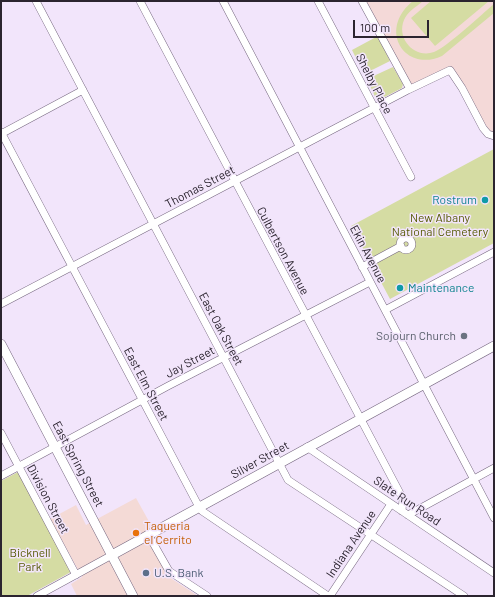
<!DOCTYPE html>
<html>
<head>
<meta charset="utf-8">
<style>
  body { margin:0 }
  #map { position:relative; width:495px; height:597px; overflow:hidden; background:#f2e5fb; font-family:Barlow,sans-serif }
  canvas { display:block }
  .frame { position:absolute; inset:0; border:2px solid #2b242f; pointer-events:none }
  .scale { position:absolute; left:353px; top:20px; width:76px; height:18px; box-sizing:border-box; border:2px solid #2b242f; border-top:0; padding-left:5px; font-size:12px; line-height:14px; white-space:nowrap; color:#2b242f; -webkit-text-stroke:3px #f2e5fb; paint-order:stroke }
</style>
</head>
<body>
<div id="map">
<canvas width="495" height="597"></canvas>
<div class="frame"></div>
<div class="scale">100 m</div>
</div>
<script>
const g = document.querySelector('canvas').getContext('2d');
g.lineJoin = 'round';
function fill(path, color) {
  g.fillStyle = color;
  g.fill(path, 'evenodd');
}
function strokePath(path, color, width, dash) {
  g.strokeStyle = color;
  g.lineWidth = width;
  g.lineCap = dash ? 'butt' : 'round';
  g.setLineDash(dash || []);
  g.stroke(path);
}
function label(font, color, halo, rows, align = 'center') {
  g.font = font + ' Barlow,sans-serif';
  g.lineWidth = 3;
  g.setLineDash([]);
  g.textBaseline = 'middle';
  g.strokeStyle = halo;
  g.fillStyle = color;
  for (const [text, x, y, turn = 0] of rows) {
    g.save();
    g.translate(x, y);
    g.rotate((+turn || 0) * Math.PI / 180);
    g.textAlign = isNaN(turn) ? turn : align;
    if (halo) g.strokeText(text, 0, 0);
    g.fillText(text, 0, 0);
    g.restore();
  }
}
const commercial = new Path2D(`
  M136,498L151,525L149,540L169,577L198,596H77L71,584L82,577L50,519L76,505L86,525Z`);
const education = new Path2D(`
  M363,1H494V134L492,135L450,70L410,89Z`);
const green = new Path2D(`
  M413,1H423C416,7 407,12 404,20C396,39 415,59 434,52C447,47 481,15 494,4V13L442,56C405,73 377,30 413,1Z
  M431,1H489L435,46L411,18Z
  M378,36L390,61L364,74L352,50Z
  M393,67L403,84L402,88L377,101L367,79Z
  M494,149V243L390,299L351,226Z
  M18,472L71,572L27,596H1V481Z`);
const minor = new Path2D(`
  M36,1L288,480L464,596
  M140,1L403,499L402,511
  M223,1L494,518
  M318,1L411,177
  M362,1L410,89
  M1,132L199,507L202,511L328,596
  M1,134L83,90
  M400 244a6 6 0 1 1 12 0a6 6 0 1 1-12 0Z
  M362,267L401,246
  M1,304L408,90L450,70L462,88L483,128L488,134L494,136
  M385,310L494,252
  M1,433L76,575
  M307,447L494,573
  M1,476L168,386L370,282
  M408,515L494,468
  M148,534L169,571L207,596
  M37,596L112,555
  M330,596L391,504`);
const major = new Path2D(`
  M1,344L133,596
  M112,555L494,346`);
const markers = [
  [485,200,4,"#0f9aa8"],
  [400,288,4,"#0f9aa8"],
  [464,336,4,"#6b7280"],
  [136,533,4,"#e8710a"],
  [146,573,4,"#5c6f8a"]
];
const streetNames = [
  ["Shelby Place",374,84,63],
  ["Thomas Street",200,187,-28],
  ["Culbertson Avenue",283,251,62],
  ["Ekin Avenue",368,254,62],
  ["East Oak Street",221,329,62],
  ["Jay Street",190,362,-28],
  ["East Elm Street",146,384,62],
  ["Silver Street",260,460,-29],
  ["East Spring Street",78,464,62],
  ["Division Street",48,499,62],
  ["Slate Run Road",407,501,34],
  ["Indiana Avenue",351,544,-56]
];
const cultureNames = [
  ["Rostrum",477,200],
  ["Maintenance",408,288,"left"]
];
const parkNames = [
  ["New Albany",440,218],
  ["National Cemetery",440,232],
  ["Bicknell",30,553],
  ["Park",30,567]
];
const worshipNames = [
  ["Sojourn Church",456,336]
];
const foodNames = [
  ["Taqueria",144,526],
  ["el Cerrito",144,540]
];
const serviceNames = [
  ["U.S. Bank",154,573]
];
fill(commercial, '#f4dad6');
fill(education, '#f4d9d8');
fill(green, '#d5dca3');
strokePath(minor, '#75667f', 8);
strokePath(major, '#75667f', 10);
strokePath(minor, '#fff', 7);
strokePath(major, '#fff', 9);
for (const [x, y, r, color] of markers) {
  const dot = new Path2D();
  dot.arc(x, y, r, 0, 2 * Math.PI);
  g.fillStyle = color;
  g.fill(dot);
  strokePath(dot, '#f2e5fb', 1.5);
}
label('12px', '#2b242f', '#f2e5fb', streetNames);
label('12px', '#0d838f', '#f2e5fb', cultureNames, 'right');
label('12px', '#575c06', '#f2e5fb', parkNames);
label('12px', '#5b616d', '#f2e5fb', worshipNames, 'right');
label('12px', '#c56008', '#f2e5fb', foodNames, 'left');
label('12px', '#4e5e75', '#f2e5fb', serviceNames, 'left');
</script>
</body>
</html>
